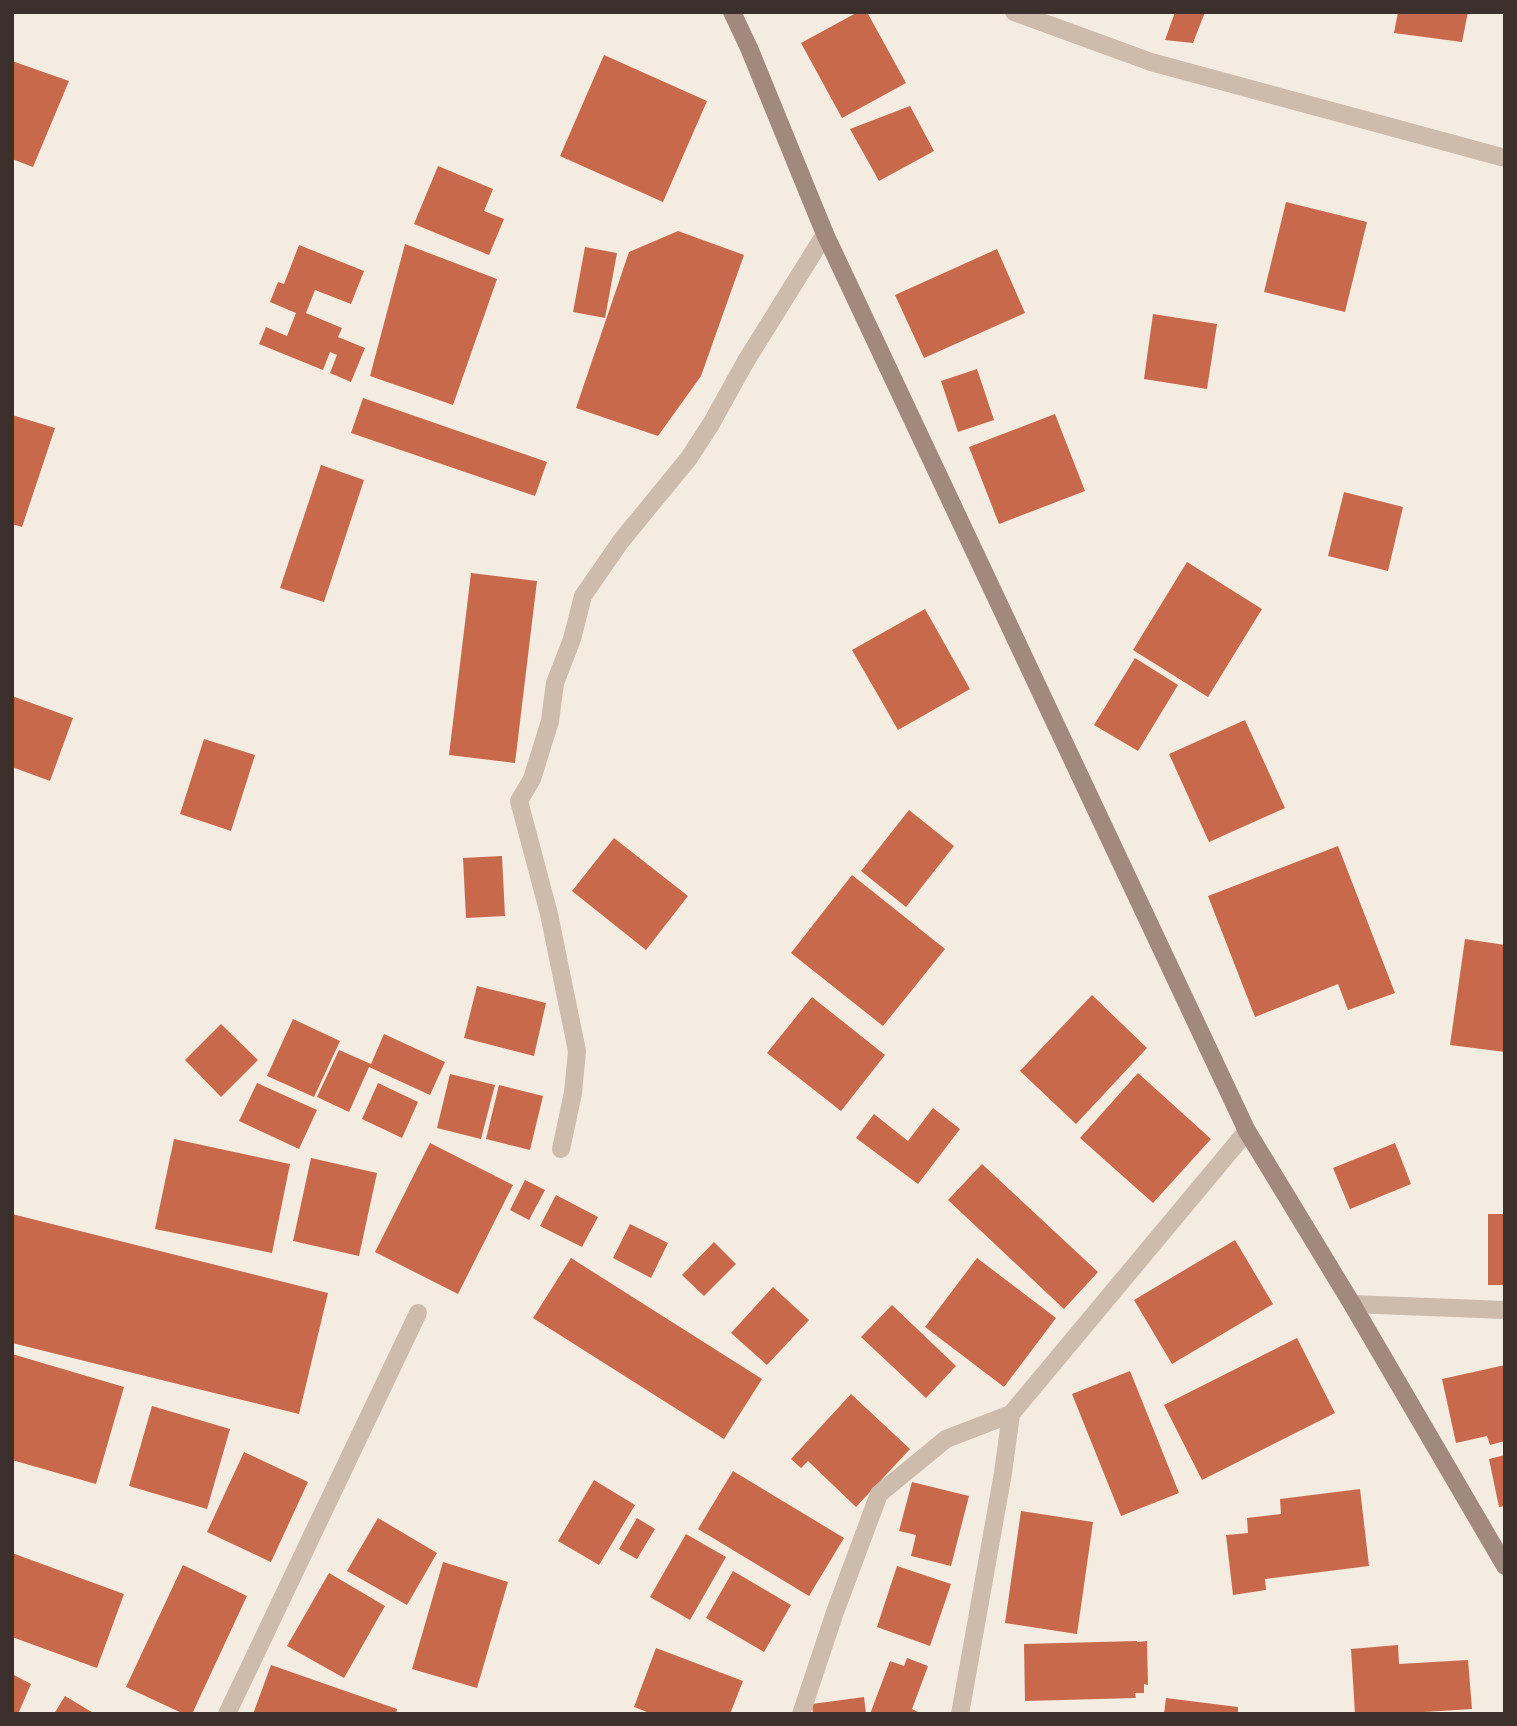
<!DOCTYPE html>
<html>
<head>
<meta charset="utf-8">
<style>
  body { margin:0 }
  #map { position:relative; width:1517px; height:1726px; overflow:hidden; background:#f4ebe1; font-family:Helvetica,sans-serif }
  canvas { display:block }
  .frame { position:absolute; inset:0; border:14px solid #3b302b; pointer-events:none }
</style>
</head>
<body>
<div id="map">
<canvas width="1517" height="1726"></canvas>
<div class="frame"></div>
</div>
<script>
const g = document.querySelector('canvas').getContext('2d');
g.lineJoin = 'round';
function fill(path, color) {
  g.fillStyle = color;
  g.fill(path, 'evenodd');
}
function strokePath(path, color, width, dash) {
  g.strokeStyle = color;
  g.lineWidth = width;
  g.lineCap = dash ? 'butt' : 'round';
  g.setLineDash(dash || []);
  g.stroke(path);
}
const building = new Path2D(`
  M858,12H867L906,83L842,118L801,43Z
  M1175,12H1205L1193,43L1165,40Z
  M1398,12H1468L1462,42L1394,33Z
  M604,55L707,101L663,202L560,156Z
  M12,61L69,81L33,167L12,159Z
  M910,106L934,151L879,181L850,129Z
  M438,166L493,189L484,211L504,219L489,255L414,224Z
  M1286,202L1367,222L1345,312L1264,292Z
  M678,231L744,255L701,376L658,436L576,408L629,252Z
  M405,244L497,279L453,405L370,376Z
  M299,245L364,271L351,304L315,290L306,313L342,328L338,337L365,348L351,382L330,373L337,355L330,352L323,370L259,344L266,327L287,336L296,313L270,302L278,282L284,284Z
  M585,247L617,253L605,318L573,312Z
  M997,249L1025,313L924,358L895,295Z
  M1153,314L1217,324L1207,389L1144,379Z
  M977,369L994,420L958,432L941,381Z
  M363,398L547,462L535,496L351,433Z
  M1055,414L1085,491L999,524L969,447Z
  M12,415L55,428L22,527L12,524Z
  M321,465L364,480L324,602L280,588Z
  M1344,492L1403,507L1388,571L1328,556Z
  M1187,562L1262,609L1208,697L1133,650Z
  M471,573L537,581L515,763L449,755Z
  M925,609L970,689L898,730L852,650Z
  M1135,658L1178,685L1138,751L1094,725Z
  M12,696L73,718L50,781L12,767Z
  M1245,720L1285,808L1209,842L1169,754Z
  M204,739L255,755L231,831L180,814Z
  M909,810L954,846L906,907L861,871Z
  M614,838L688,896L646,950L572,891Z
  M1338,846L1395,993L1348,1010L1338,984L1255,1017L1208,896Z
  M502,856L505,916L466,918L463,858Z
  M852,875L945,949L883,1026L791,953Z
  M1465,939L1505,945V1052L1450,1045Z
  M477,986L546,1003L534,1056L464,1038Z
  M1092,995L1147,1048L1076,1124L1020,1071Z
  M812,997L885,1055L841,1111L767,1053Z
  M293,1019L340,1041L314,1097L267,1076Z
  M221,1024L258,1060L221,1097L185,1060Z
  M384,1034L445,1062L430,1095L369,1067L349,1112L317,1097L339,1050L371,1064Z
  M1138,1073L1211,1139L1153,1203L1080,1138Z
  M450,1074L495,1085L481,1139L437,1128Z
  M257,1083L317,1110L299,1149L239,1121Z
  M378,1083L418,1102L402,1138L362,1119Z
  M499,1085L543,1096L530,1150L486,1139Z
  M933,1108L960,1129L918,1184L856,1138L874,1114L908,1141Z
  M174,1139L290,1164L272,1253L155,1229Z
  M430,1143L513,1185L458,1294L375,1252Z
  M1395,1143L1411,1184L1350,1209L1333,1168Z
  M311,1158L377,1173L359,1256L293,1241Z
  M982,1164L1098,1272L1064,1309L948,1200Z
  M525,1180L545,1190L529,1220L510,1210Z
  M556,1195L598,1217L582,1247L540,1226Z
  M12,1214L328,1293L299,1414L12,1343Z
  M1488,1214H1505V1285H1488Z
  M630,1224L668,1243L651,1278L613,1258Z
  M1235,1240L1273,1304L1172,1364L1134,1300Z
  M714,1242L736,1264L704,1296L682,1275Z
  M571,1258L762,1379L724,1439L533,1318Z
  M977,1258L1056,1318L1004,1387L925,1327Z
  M773,1287L809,1320L767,1365L731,1333Z
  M892,1305L956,1366L926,1398L861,1337Z
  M1297,1338L1335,1413L1202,1480L1164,1405Z
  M12,1354L124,1387L96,1484L12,1460Z
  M1505,1365V1441L1490,1445L1487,1436L1456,1443L1442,1379Z
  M1130,1371L1179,1493L1121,1516L1072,1394Z
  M851,1394L910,1449L856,1507L808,1461L801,1468L791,1459Z
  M152,1406L230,1429L207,1509L129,1486Z
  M244,1452L308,1482L271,1562L207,1532Z
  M1505,1455V1506L1499,1507L1489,1459Z
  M733,1471L844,1538L809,1596L698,1529Z
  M594,1480L635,1505L599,1565L558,1541Z
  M912,1482L969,1496L951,1566L911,1556L916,1535L899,1531Z
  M1360,1489L1369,1566L1265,1579L1266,1590L1233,1595L1226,1535L1248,1533L1247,1518L1281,1514L1280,1499Z
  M1021,1511L1093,1522L1077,1634L1005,1623Z
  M378,1518L437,1553L407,1605L347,1571Z
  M637,1518L655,1529L637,1559L619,1549Z
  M686,1534L726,1557L690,1620L650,1597Z
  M12,1553L124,1594L97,1668L12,1637Z
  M443,1562L508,1582L477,1688L412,1669Z
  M183,1565L247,1596L192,1714H184L126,1687Z
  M897,1566L951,1584L930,1646L877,1627Z
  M733,1571L791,1605L764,1652L706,1618Z
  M329,1573L385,1606L344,1678L287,1646Z
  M1137,1641V1642L1147,1641L1148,1685L1144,1684V1693H1135L1136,1698L1025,1701L1024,1644Z
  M1398,1645L1399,1664L1468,1660L1472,1709L1392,1714H1355L1351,1649Z
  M656,1648L743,1681L730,1714H652L634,1707Z
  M907,1658L928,1666L912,1709L922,1714H870L890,1661L904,1666Z
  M271,1665L397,1709L396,1714H253Z
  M12,1674L31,1684L18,1714H12Z
  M65,1696L95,1714H54Z
  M864,1697L866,1714H813L812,1704Z
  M1166,1698L1238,1707V1714H1164Z`);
const street = new Path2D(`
  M1014,12L1151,62L1505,158
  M561,1149L573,1093L577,1051L549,914L519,801L532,779L550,721L555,683L572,639L583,596L621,541L689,458L711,424L746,361L825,234
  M1352,1304L1505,1310
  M227,1714L418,1313
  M801,1714L835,1612L879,1494L946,1439L1011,1414
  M960,1714L1003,1473L1011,1414L1247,1131`);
const secondary = new Path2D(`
  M732,12L749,48L825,234L1247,1131L1352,1304L1505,1566`);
fill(building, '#c8694b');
strokePath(street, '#cdbbac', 18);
strokePath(secondary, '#a18a7d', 18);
</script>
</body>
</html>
